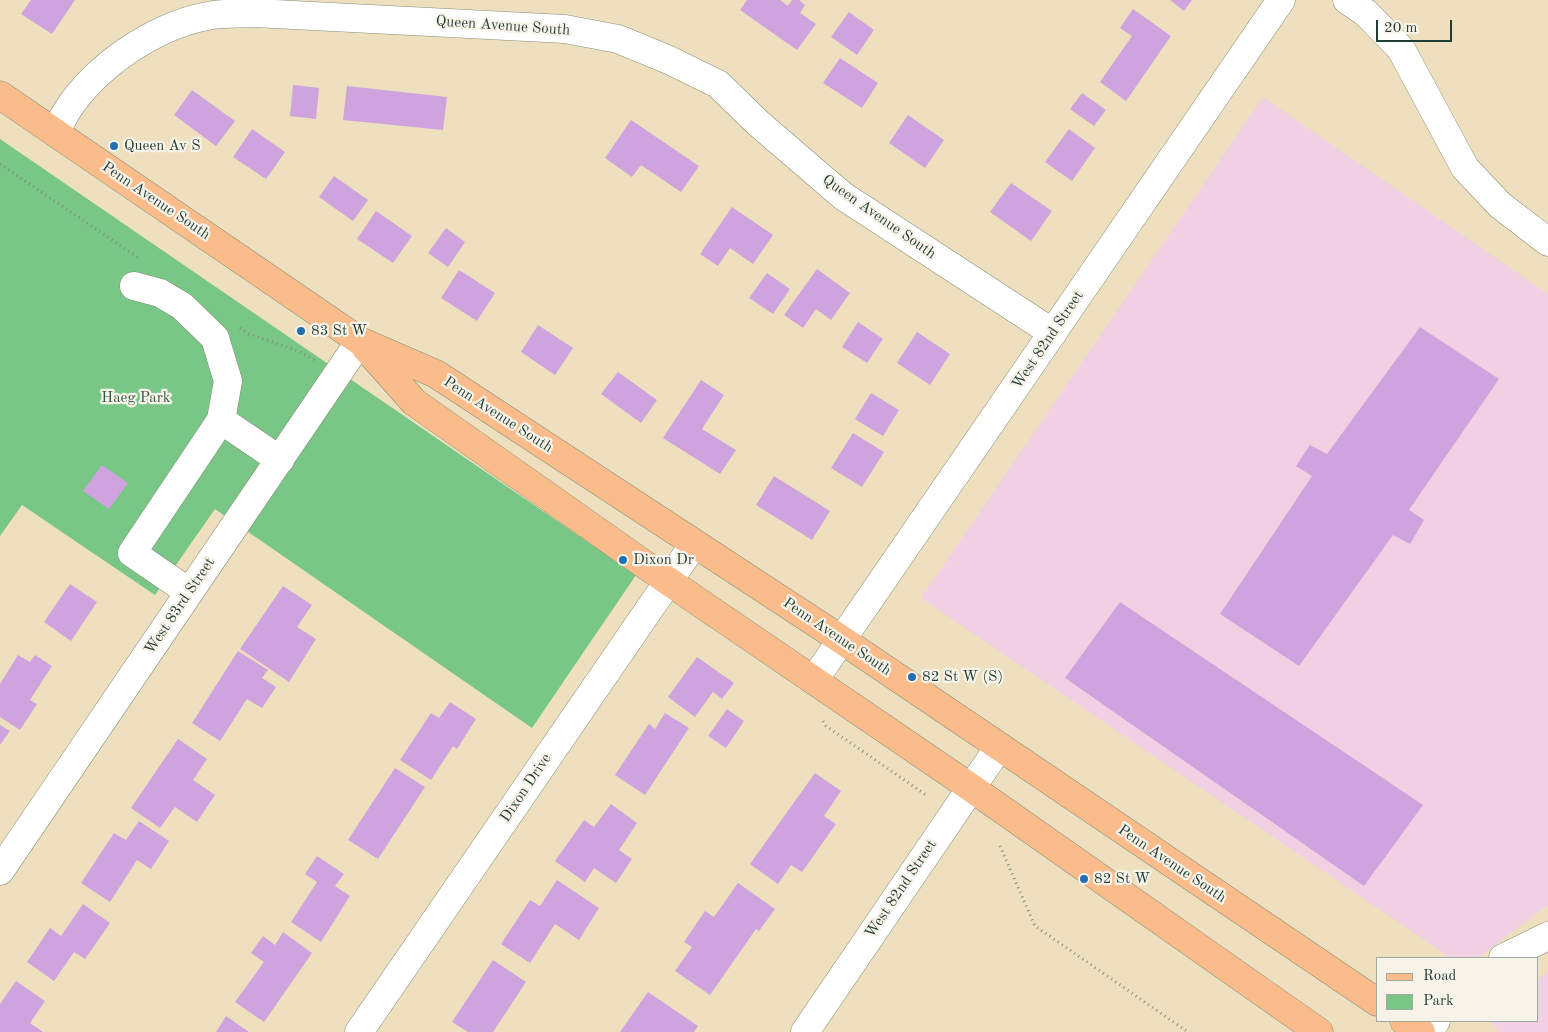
<!DOCTYPE html>
<html>
<head>
<meta charset="utf-8">
<style>
  body { margin:0 }
  #map { position:relative; width:1548px; height:1032px; overflow:hidden; background:#eedfbe; font-family:"Old Standard TT",serif }
  canvas { display:block }
  .legend { position:absolute; left:1376px; top:957px; width:162px; height:65px; box-sizing:border-box; background:#f7f3e8; border:1px solid #a1aaa0; margin:0; padding:6px 9px; list-style:none; font-size:15px; color:#1f3d34 }
  .legend li { display:flex; align-items:center; gap:10px; height:25px }
  .legend b { width:25px; border:1px solid #a1aaa0 }
  .scale { position:absolute; left:1376px; top:20px; width:76px; height:22px; box-sizing:border-box; border:2px solid #1f3d34; border-top:0; padding-left:6px; font-size:15px; line-height:18px; white-space:nowrap; color:#1f3d34; -webkit-text-stroke:4px #f7f3e8; paint-order:stroke }
</style>
</head>
<body>
<div id="map">
<canvas width="1548" height="1032"></canvas>
<ul class="legend">
<li><b style="height:6px;background:#f9bc8a"></b>Road</li>
<li><b style="height:14px;background:#78c787"></b>Park</li>
</ul>
<div class="scale">20 m</div>
</div>
<script>
const g = document.querySelector('canvas').getContext('2d');
g.lineJoin = 'round';
function fill(path, color) {
  g.fillStyle = color;
  g.fill(path, 'evenodd');
}
function strokePath(path, color, width, dash) {
  g.strokeStyle = color;
  g.lineWidth = width;
  g.lineCap = dash ? 'butt' : 'round';
  g.setLineDash(dash || []);
  g.stroke(path);
}
function label(font, color, halo, rows, align = 'center') {
  g.font = font + ' "Old Standard TT",serif';
  g.lineWidth = 4.5;
  g.setLineDash([]);
  g.textBaseline = 'middle';
  g.strokeStyle = halo;
  g.fillStyle = color;
  for (const [text, x, y, turn = 0] of rows) {
    g.save();
    g.translate(x, y);
    g.rotate((+turn || 0) * Math.PI / 180);
    g.textAlign = isNaN(turn) ? turn : align;
    if (halo) g.strokeText(text, 0, 0);
    g.fillText(text, 0, 0);
    g.restore();
  }
}
const built = new Path2D(`
  M1263,97L1548,294V905L1478,958H1451L921,598Z
  M1548,972V1032H1499L1491,1021H1537V980Z`);
const green = new Path2D(`
  M0,139L636,575L532,728L215,509L155,595L22,505L0,536Z`);
const building = new Path2D(`
  M31,0H75L52,34L21,14Z
  M747,0H780L788,6L792,0H799L805,5L800,13L816,24L797,50L740,10Z
  M1170,0H1192L1184,11Z
  M1133,9L1171,36L1126,101L1100,82L1132,36L1120,28Z
  M849,12L874,30L857,55L831,37Z
  M840,58L878,83L862,108L823,83Z
  M293,85L319,88L316,119L290,116Z
  M347,86L447,97L443,130L343,120Z
  M192,90L235,121L216,146L174,115Z
  M1082,93L1106,110L1094,126L1070,109Z
  M908,115L944,140L925,168L889,143Z
  M631,120L699,166L681,192L641,165L632,177L605,158Z
  M252,129L285,152L266,179L233,157Z
  M1069,129L1095,148L1072,181L1045,162Z
  M334,176L368,200L353,221L319,197Z
  M1011,183L1052,211L1031,241L990,212Z
  M732,207L773,235L753,264L730,248L718,266L700,254Z
  M376,211L412,236L393,263L357,239Z
  M446,228L465,242L448,267L428,253Z
  M817,269L850,293L831,320L816,309L803,328L784,315Z
  M459,270L495,293L477,321L441,298Z
  M767,273L790,289L773,314L749,298Z
  M858,322L883,339L867,363L842,347Z
  M538,325L573,348L555,375L521,352Z
  M1420,327L1499,379L1409,510L1424,520L1410,544L1393,535L1299,666L1220,614L1312,476L1296,466L1310,445L1327,454Z
  M917,332L950,354L930,385L897,363Z
  M618,372L657,400L641,423L601,394Z
  M701,380L724,395L702,429L736,450L720,474L663,438Z
  M871,393L899,410L883,436L855,419Z
  M853,433L884,452L862,487L831,468Z
  M102,465L128,483L109,509L83,491Z
  M774,476L830,511L812,540L756,505Z
  M70,584L97,602L71,641L44,622Z
  M283,586L312,605L297,627L316,639L289,682L240,649Z
  M1120,602L1423,805L1364,886L1065,678Z
  M238,651L268,670L262,678L276,687L262,708L247,699L220,741L192,723Z
  M18,655L30,662L35,655L52,666L30,700L37,704L20,730L0,717V684Z
  M697,657L734,683L722,699L713,692L695,717L668,697Z
  M450,702L476,719L457,749L453,746L431,780L400,760L431,713L439,718Z
  M727,709L744,721L726,748L708,736Z
  M665,713L689,728L645,795L615,775L649,724L655,729Z
  M0,725L10,731L0,745Z
  M178,739L207,759L193,780L215,795L197,822L175,807L160,828L131,808Z
  M395,768L425,787L378,859L348,840Z
  M815,773L841,791L824,816L836,824L802,872L791,865L778,884L750,864Z
  M611,804L637,823L619,850L632,859L616,883L594,868L585,882L555,861L584,820L594,827Z
  M139,821L169,841L151,869L137,860L110,902L81,883L114,833L126,840Z
  M317,856L344,874L335,886L350,896L321,942L291,922L317,882L305,874Z
  M557,880L599,908L579,940L555,924L530,963L501,944L530,900L540,906Z
  M738,883L775,909L759,931L756,929L710,995L675,971L692,947L684,942L705,911L714,917Z
  M83,904L110,923L85,959L74,952L54,981L27,962L50,928L61,936Z
  M283,932L312,953L264,1022L235,1002L264,962L251,953L263,936L275,945Z
  M493,960L526,982L493,1032H468L452,1022Z
  M16,981L45,1001L30,1023L43,1032H0V1004Z
  M648,992L698,1026L694,1032H620Z
  M226,1016L249,1032H216Z`);
const path = new Path2D(`
  M0,164L140,259
  M240,328L249,334L301,352L316,361
  M823,721L826,726L926,795
  M1000,846L1035,926L1188,1032`);
const minor = new Path2D(`
  M1347,0L1366,13L1401,49L1465,168L1500,205L1548,242
  M55,132C61,122 66,111 73,102C104,60 161,23 213,15C227,13 242,14 255,13L565,29L618,39L669,60L718,84L758,123L843,196L1053,333
  M134,286L160,293L182,306L215,338L228,381L221,420
  M189,592L132,553L221,420L280,460
  M814,680L1281,0
  M0,871L360,341
  M1503,958L1548,936
  M359,1032L694,544
  M805,1032L999,747
  M1428,1032L1436,1021`);
const major = new Path2D(`
  M0,95L360,341L436,374L842,640L1377,1002
  M366,348L414,402L668,581L970,787L1319,1032
  M1404,1021L1421,1032`);
const markers = [
  [114,146,5,"#1f6fb2"],
  [301,331,5,"#1f6fb2"],
  [623,560,5,"#1f6fb2"],
  [912,677,5,"#1f6fb2"],
  [1084,879,5,"#1f6fb2"]
];
const streetNames = [
  ["Queen Avenue South",503,26,4],
  ["Penn Avenue South",156,201,34],
  ["Queen Avenue South",879,217,35],
  ["West 82nd Street",1048,340,-56],
  ["Penn Avenue South",498,415,33],
  ["West 83rd Street",180,606,-56],
  ["Penn Avenue South",837,637,34],
  ["Dixon Drive",526,788,-56],
  ["Penn Avenue South",1172,864,34],
  ["West 82nd Street",901,889,-56]
];
const poiNames = [
  ["Queen Av S",124,146],
  ["83 St W",311,331],
  ["Dixon Dr",633,560],
  ["82 St W (S)",922,677],
  ["82 St W",1094,879]
];
const parkNames = [
  ["Haeg Park",136,398]
];
fill(built, '#f1d0e3');
fill(green, '#78c787');
fill(building, '#cfa4de');
strokePath(minor, '#868e79', 29);
strokePath(major, '#868e79', 29);
strokePath(path, '#868e79', 3, [1, 4]);
strokePath(minor, '#fff', 28);
strokePath(major, '#f9bc8a', 28);
for (const [x, y, r, color] of markers) {
  const dot = new Path2D();
  dot.arc(x, y, r, 0, 2 * Math.PI);
  g.fillStyle = color;
  g.fill(dot);
  strokePath(dot, '#f7f3e8', 2);
}
label('15px', '#1f3d34', '#f7f3e8', streetNames);
label('15px', '#1f3d34', '#f7f3e8', poiNames, 'left');
label('15px', '#315945', '#f7f3e8', parkNames);
</script>
</body>
</html>
